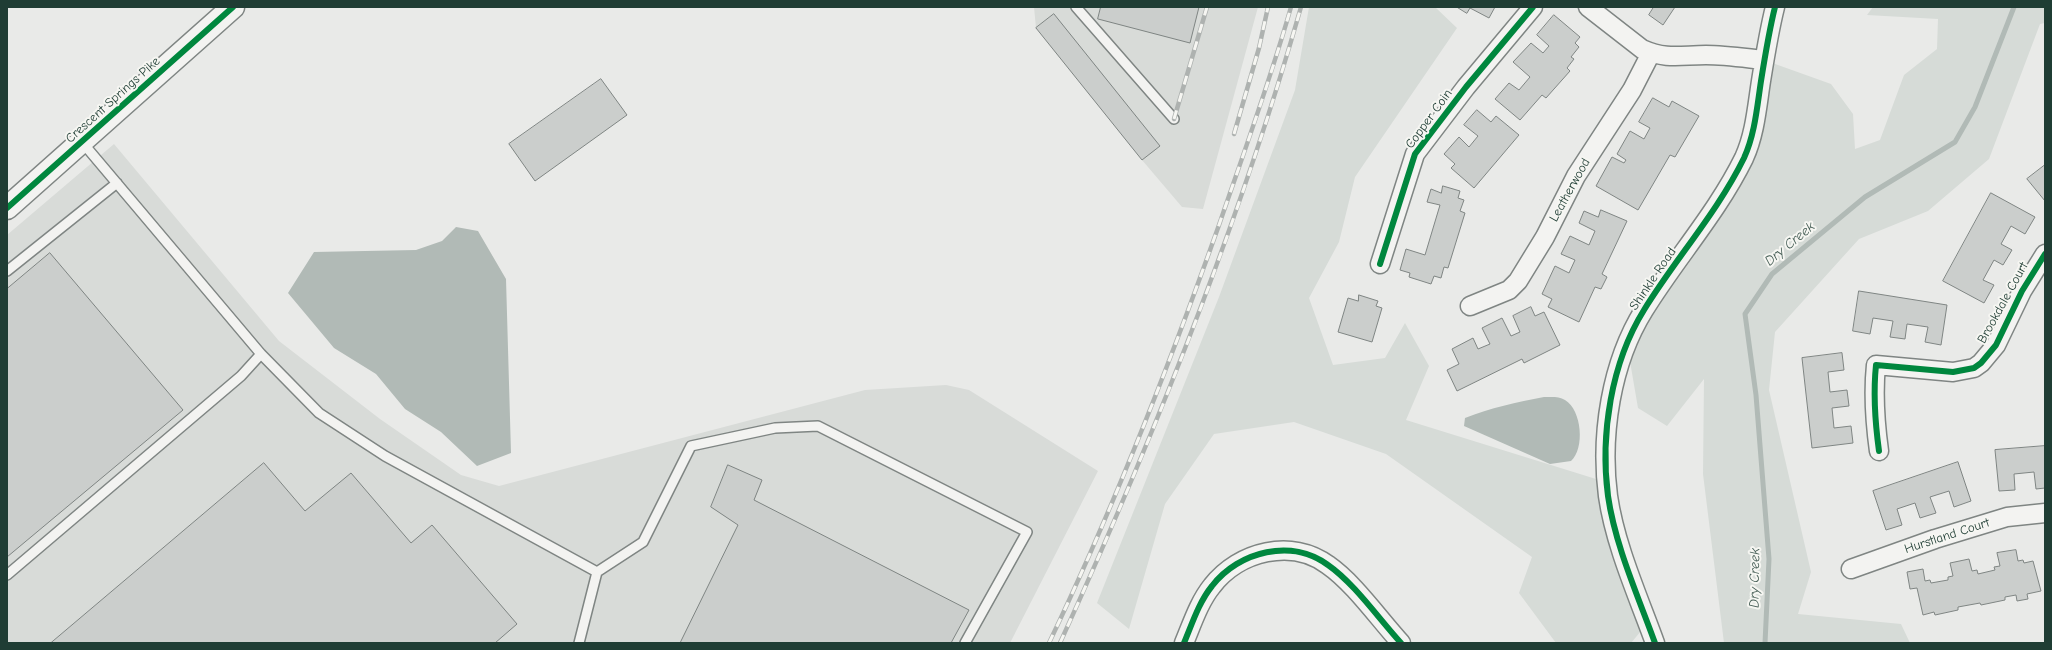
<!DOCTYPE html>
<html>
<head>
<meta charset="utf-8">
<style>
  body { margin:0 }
  #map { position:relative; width:2052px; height:650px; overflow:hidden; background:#e9eae8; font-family:"Comic Neue",sans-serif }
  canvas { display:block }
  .frame { position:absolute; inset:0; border:8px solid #1f3d34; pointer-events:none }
</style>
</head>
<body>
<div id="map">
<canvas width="2052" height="650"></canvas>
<div class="frame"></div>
</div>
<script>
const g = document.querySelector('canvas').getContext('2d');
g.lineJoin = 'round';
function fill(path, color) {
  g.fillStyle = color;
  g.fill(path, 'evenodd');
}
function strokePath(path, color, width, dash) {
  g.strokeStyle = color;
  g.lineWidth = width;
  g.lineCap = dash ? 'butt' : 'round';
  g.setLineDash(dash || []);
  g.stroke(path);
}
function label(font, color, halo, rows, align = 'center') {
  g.font = font + ' "Comic Neue",sans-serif';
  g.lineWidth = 4;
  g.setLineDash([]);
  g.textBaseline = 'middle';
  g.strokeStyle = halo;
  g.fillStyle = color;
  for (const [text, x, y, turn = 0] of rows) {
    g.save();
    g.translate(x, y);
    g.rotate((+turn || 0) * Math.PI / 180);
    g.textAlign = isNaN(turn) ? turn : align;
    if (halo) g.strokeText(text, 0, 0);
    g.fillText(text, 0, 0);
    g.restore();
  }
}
const built = new Path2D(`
  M1034,7H1258L1203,209L1182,207L1142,160L1036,28Z
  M114,144L279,341L380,419L461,475L499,486L865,390L946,385L969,390L1098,471L1010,643H7V235Z`);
const green = new Path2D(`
  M1309,7H1435L1457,28L1355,177L1339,242L1309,298L1333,365L1385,358L1405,323L1429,366L1406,420L1596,479L1606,535L1641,631L1631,643H1556L1519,593L1532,557L1386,454L1294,422L1214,434L1165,504L1129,629L1097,603L1219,297L1295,90Z
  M1873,7H2045V23L2040,24L1989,159L1928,211L1859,239L1775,332L1769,390L1811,572L1798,614L1901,624L1910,643H1724L1703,474L1704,379L1667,426L1638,408L1627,344L1744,157L1764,60L1831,84L1853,114L1855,149L1880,140L1904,75L1937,49L1938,19L1867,15Z`);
const water = new Path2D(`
  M456,227L478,231L506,279L511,453L477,466L441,432L405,409L376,374L334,348L288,293L314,252L416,250L442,241Z
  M1544,397C1551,397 1559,396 1565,400C1582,410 1585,449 1571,461L1550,464L1464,426L1465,418C1490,408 1517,402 1544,397Z`);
const stream = new Path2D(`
  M1765,643L1769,559L1756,395L1745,314L1772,274L1865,197L1955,142L1975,107L2014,7`);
const building = new Path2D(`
  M1101,7H1199L1190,43L1098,19Z
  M1457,7H1495L1489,18L1470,8L1467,13Z
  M1654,7H1675L1663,25L1649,15Z
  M1054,14L1160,146L1142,160L1036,28Z
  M1554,15L1580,37L1575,43L1579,47L1571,57L1574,59L1567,68L1570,71L1546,98L1542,95L1520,120L1495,99L1509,83L1519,90L1530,77L1513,62L1531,43L1543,53L1549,46L1537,35Z
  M601,79L627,115L535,181L509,144Z
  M1653,98L1669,107L1672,101L1699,116L1675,157L1670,155L1638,210L1596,186L1612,157L1624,163L1626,160L1617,154L1630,131L1644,139L1650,128L1639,122Z
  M1477,110L1491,122L1496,116L1519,135L1474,188L1451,168L1455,164L1444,154L1459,137L1469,147L1478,136L1464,125Z
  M2045,165V201L2027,179Z
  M1443,186L1460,191L1458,198L1464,200L1460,211L1465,213L1448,268L1444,267L1441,278L1434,276L1431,284L1409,277L1410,273L1400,270L1406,249L1425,255L1440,205L1427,202L1431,189L1441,193Z
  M1991,193L2035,217L2025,234L2011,226L2001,244L2012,250L2003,265L1994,260L1983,280L1994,285L1984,303L1943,281Z
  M1601,210L1627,221L1602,274L1607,277L1601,289L1595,287L1579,322L1548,307L1552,299L1542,294L1555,266L1569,273L1575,260L1561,254L1570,236L1589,245L1595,231L1579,223L1584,211L1598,217Z
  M50,253L183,410L7,557V289Z
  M1859,291L1947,305L1941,345L1925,342L1928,327L1907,324L1905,339L1890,337L1893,321L1873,318L1870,334L1853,331Z
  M1359,295L1378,301L1376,306L1382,308L1372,342L1338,332L1348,298L1358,301Z
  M1531,307L1535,316L1544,312L1560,345L1524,363L1522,359L1457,391L1447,370L1459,364L1452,349L1473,338L1478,349L1490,344L1482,328L1502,318L1511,336L1520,332L1513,316Z
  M1842,353L1844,370L1828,372L1830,392L1847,390L1849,406L1832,408L1834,428L1851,426L1853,443L1812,448L1802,358Z
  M2045,446V488L2036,489L2034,472L2014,474L2015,490L1999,491L1995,450Z
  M1958,462L1971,501L1954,507L1949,491L1930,497L1936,513L1920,518L1915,503L1897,509L1902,525L1886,530L1873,491Z
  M264,463L305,511L351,473L411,543L432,525L517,624L495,643H51Z
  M728,465L762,480L754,500L969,610L951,643H680L738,525L711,507Z
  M2016,550L2018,561L2023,560L2024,563L2033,561L2041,591L2027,594L2028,599L2017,601L2016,595L2005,597V600L1981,605L1980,603L1958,607V610L1935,615L1934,612L1923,615L1917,588L1910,589L1907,572L1923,569L1925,581L1930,580L1931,583L1948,580V577L1953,576L1950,563L1969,559L1972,571L1977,570L1978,574L1995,570L1994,567L2000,566L1997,553Z`);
const service = new Path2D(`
  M1076,7L1174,119
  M82,142L261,354L319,413L385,456L597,572L579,643
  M7,271L117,183
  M597,572L643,542L691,446L775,428L818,426L1027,532L965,643
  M7,575L241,376L261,354`);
const minor = new Path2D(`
  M1588,7L1642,49C1667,60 1681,55 1706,55C1725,55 1745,58 1764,60
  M1380,264L1415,154L1466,87L1533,7
  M1470,306L1509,290L1518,281L1545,237L1576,176L1632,90L1651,53
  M1879,451C1875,422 1873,394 1876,365L1953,372L1974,368L1981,363L1996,345L2022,291L2045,254
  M1851,569L1935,539L2007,517L2045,513
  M1184,643C1192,624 1199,602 1212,586C1239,551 1292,538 1328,565C1354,583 1379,619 1401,643
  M1655,643C1638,596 1615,545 1608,496C1600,435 1611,363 1644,310C1676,258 1717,213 1744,158C1755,134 1757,107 1761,81C1765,56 1769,31 1775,7`);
const secondary = new Path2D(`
  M7,208L233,7`);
const rail = new Path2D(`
  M1174,119L1207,7
  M1234,134L1259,48L1268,7
  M1049,643C1114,507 1169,366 1219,225C1244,152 1270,81 1291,7
  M1060,643C1154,437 1239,225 1301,7`);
const cycleway = new Path2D(`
  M7,208L233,7
  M1380,264L1415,154L1466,87L1533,7
  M1879,451C1875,422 1873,394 1876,365L1953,372L1974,368L1981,363L1996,345L2022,291L2045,254
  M1184,643C1192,624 1199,602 1212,586C1239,551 1292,538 1328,565C1354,583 1379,619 1401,643
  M1655,643C1638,596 1615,545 1608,496C1600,435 1611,363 1644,310C1676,258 1717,213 1744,158C1755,134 1757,107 1761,81C1765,56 1769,31 1775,7`);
const streetNames = [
  ["Crescent Springs Pike",113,100,-42],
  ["Copper Coin",1429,119,-54],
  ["Leatherwood",1570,190,-61],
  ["Shinkle Road",1653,279,-56],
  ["Brookdale Court",2003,303,-61],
  ["Hurstland Court",1947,536,-18]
];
const waterNames = [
  ["Dry Creek",1790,244,-40],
  ["Dry Creek",1755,578,-89]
];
fill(built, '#d8dbd8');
fill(green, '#d6dbd7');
fill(water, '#b1bab6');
strokePath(stream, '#b1bab6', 5);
fill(building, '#cbcecc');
strokePath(building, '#7f8583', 1);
strokePath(service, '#7f8583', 12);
strokePath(minor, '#7f8583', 21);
strokePath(secondary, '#7f8583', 25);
strokePath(service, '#f3f3f1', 9);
strokePath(minor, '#f3f3f1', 18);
strokePath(secondary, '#f3f3f1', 22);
strokePath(rail, '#aeb2b0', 4.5);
strokePath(rail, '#f6f6f2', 3, [9]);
strokePath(cycleway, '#00873e', 6);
label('13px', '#1f3d34', '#f6f6f2', streetNames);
label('italic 14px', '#445c54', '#f6f6f2', waterNames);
</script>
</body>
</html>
